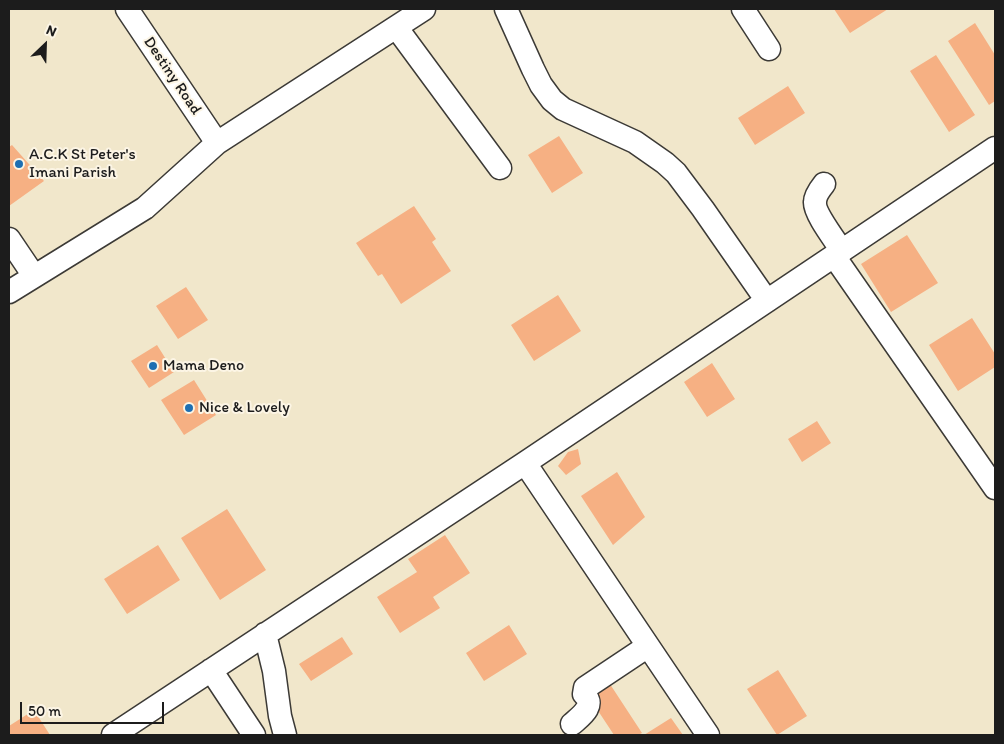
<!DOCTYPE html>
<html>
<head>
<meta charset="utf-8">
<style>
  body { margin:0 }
  #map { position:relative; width:1004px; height:744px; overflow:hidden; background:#f1e7cb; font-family:Itim,sans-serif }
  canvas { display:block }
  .frame { position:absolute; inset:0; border:10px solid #1c1c1c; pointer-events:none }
  .north { position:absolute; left:20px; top:20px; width:50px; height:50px; -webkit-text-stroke:4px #fcf5e5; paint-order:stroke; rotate:24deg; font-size:14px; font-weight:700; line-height:20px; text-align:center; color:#1c1c1c }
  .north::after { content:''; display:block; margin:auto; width:18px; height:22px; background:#1c1c1c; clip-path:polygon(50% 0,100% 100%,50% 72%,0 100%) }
  .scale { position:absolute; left:20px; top:702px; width:144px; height:22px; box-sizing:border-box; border:2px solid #1c1c1c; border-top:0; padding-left:6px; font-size:15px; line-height:18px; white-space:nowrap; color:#1c1c1c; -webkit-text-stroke:4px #fcf5e5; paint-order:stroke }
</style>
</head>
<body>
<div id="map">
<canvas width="1004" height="744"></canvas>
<div class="frame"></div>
<div class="north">N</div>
<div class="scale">50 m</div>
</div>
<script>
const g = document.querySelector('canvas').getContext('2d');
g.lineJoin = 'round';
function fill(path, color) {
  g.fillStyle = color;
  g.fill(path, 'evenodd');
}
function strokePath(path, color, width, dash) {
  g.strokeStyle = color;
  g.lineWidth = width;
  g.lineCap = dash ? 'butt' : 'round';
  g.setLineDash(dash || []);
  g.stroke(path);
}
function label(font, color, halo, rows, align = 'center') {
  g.font = font + ' Itim,sans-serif';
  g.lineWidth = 4;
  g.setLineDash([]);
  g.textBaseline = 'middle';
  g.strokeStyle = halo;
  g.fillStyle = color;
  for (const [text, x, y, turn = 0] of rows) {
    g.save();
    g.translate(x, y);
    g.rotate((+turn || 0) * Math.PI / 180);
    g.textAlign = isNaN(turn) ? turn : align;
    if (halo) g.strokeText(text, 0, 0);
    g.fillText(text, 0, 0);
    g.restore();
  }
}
const building = new Path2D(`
  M834,9H888L850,33Z
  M975,23L995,55V101L989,105L948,41Z
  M936,55L975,115L949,132L910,71Z
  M788,86L805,113L755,145L738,118Z
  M559,136L583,173L552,193L528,155Z
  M12,145L44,181L9,206V147Z
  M414,206L436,239L432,242L451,271L401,304L382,274L378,276L356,243Z
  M907,235L938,283L891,312L861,264Z
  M186,287L208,320L178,339L156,306Z
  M558,295L581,331L534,361L511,325Z
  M972,318L995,354V367L958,391L929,345Z
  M157,345L174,372L149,388L131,361Z
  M712,363L735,399L707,417L684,382Z
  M194,380L216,415L184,435L161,400Z
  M817,421L831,443L802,462L788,439Z
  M578,449L581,464L566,475L558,466L568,452Z
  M617,472L645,517L613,545L581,496Z
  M227,509L266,570L220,600L181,538Z
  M445,535L470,573L433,597L440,608L400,633L377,597L417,572L408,559Z
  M158,545L180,580L127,614L104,579Z
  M509,625L527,654L484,681L466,653Z
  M342,637L353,654L311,681L299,664Z
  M778,670L807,716L777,735L747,689Z
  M606,678L642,733L638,735H614L585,691Z
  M34,710L50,735H9V726Z
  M671,718L683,735H644Z`);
const minor = new Path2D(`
  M127,9L217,143
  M506,9L533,69L541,85L552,100L563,109L635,142L665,163L676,173L703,209L767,301
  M743,9L769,49
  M396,27L500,168
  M824,184C820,189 815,196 815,202C814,213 835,240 842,251
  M9,239L34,276
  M834,256L995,488
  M9,292L145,208L217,143L424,9
  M525,463L708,735
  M265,634L274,671L280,716L285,735
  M211,670L254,735
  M572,724C581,716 596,706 584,694L585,688L648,646
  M113,735L525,463L995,148`);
const markers = [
  [19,164,5,"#1f6fb2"],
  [153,366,5,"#1f6fb2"],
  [189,408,5,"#1f6fb2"]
];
const streetNames = [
  ["Destiny Road",172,76,56]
];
const poiNames = [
  ["A.C.K St Peter's",29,155],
  ["Imani Parish",29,173],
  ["Mama Deno",163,366],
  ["Nice & Lovely",199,408]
];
fill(building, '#f6b083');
strokePath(minor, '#3c3a36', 25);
strokePath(minor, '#fff', 22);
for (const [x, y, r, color] of markers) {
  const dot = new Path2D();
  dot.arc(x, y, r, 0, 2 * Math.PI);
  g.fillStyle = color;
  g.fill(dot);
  strokePath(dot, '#fcf5e5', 2);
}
label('16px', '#1c1c1c', '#fcf5e5', streetNames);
label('16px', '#1c1c1c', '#fcf5e5', poiNames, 'left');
</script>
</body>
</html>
